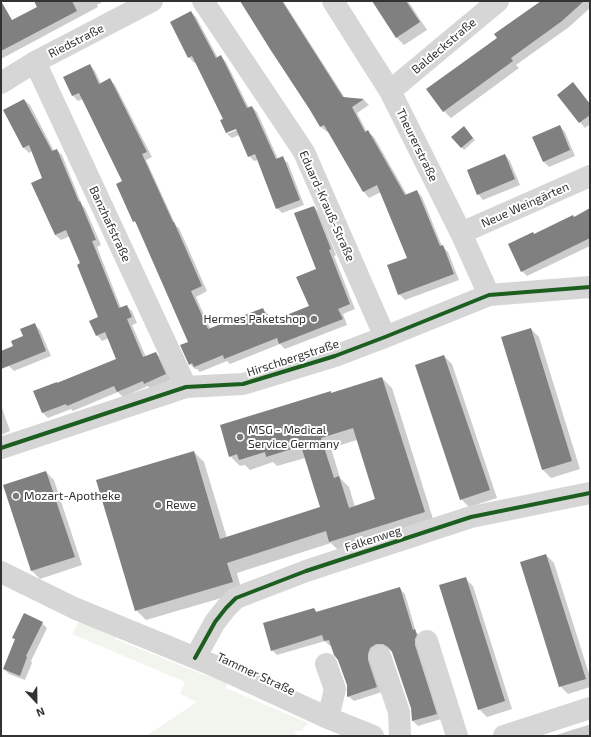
<!DOCTYPE html>
<html>
<head>
<meta charset="utf-8">
<style>
  body { margin:0 }
  #map { position:relative; width:591px; height:737px; overflow:hidden; background:#fff; font-family:"Exo 2",sans-serif }
  canvas { display:block }
  .frame { position:absolute; inset:0; border:2px solid #323232; pointer-events:none }
  .north { position:absolute; left:16px; top:681px; width:40px; height:40px; -webkit-text-stroke:3px #fff; paint-order:stroke; rotate:158deg; font-size:11px; font-weight:700; line-height:16px; text-align:center; color:#323232 }
  .north::after { content:''; display:block; margin:auto; width:14px; height:18px; background:#323232; clip-path:polygon(50% 0,100% 100%,50% 72%,0 100%) }
</style>
</head>
<body>
<div id="map">
<canvas width="591" height="737"></canvas>
<div class="frame"></div>
<div class="north">N</div>
</div>
<script>
const g = document.querySelector('canvas').getContext('2d');
g.lineJoin = 'round';
function fill(path, color) {
  g.fillStyle = color;
  g.fill(path, 'evenodd');
}
function strokePath(path, color, width, dash) {
  g.strokeStyle = color;
  g.lineWidth = width;
  g.lineCap = dash ? 'butt' : 'round';
  g.setLineDash(dash || []);
  g.stroke(path);
}
function label(font, color, halo, rows, align = 'center') {
  g.font = font + ' "Exo 2",sans-serif';
  g.lineWidth = 4;
  g.setLineDash([]);
  g.textBaseline = 'middle';
  g.strokeStyle = halo;
  g.fillStyle = color;
  for (const [text, x, y, turn = 0] of rows) {
    g.save();
    g.translate(x, y);
    g.rotate((+turn || 0) * Math.PI / 180);
    g.textAlign = isNaN(turn) ? turn : align;
    if (halo) g.strokeText(text, 0, 0);
    g.fillText(text, 0, 0);
    g.restore();
  }
}
const green = new Path2D(`
  M85,611L121,626L115,639L207,676L215,666L232,674L226,688L308,723L302,730L293,732L299,736H146L197,702L180,694L185,682L72,634Z`);
const shadow = new Path2D(`
  M44,1H104L97,5L98,7L1,59V22L13,21L38,7Z
  M241,1H283L345,98L364,100L369,105L357,113L367,132H368L374,137L407,195L417,191L422,197L442,246L448,252L459,280L405,300L399,294L408,258L381,192L369,198L364,192L329,131L327,132L321,127L313,113Z
  M373,1H408L427,30L404,45L396,37Z
  M544,1H590V8L569,27L516,65L519,68L451,118L444,111L498,38Z
  M191,12L196,17L218,58L221,56L226,62L249,108L252,107L257,112L278,159L282,158L288,163L304,205L282,213L277,208L258,160L254,161L249,156L239,135L232,138L227,134L241,128L240,126L227,132V134L226,133L221,121L224,119L196,62L194,63L189,57Z
  M90,65L95,71L101,84L110,80L115,85L152,157L146,160L176,226L179,228L207,291L196,297L211,330L262,309L268,314L271,323L310,307L317,269L314,207L319,212L336,255L334,256L355,309L343,314L347,325L285,349L280,344L230,364L227,361L200,372L197,369H195L190,364L189,342L138,225L134,221L123,181L83,99L78,101L73,96L65,77Z
  M573,83L590,104V124L585,128L580,122Z
  M24,100L30,105L54,151L57,150L62,155L82,205L85,208L101,245L97,247L121,308L127,306L132,311L137,323L132,325L146,357L156,353L161,358L171,380L150,389L148,386L123,397L118,392L73,411L71,409L48,418L43,413L34,392L118,359L109,338L102,341L97,335L99,317L82,264L70,236L61,240L55,235L44,179L32,151L29,153L24,148L4,111Z
  M560,126L565,132L575,156L549,167L543,161Z
  M466,130L475,140L464,150L453,137Z
  M505,155L510,161L520,185L483,200L478,194Z
  M590,209V246L527,276L522,271L535,235L574,218Z
  M34,324L40,330L51,356L14,371L9,366L15,346Z
  M531,329L539,337L580,469L551,478L543,470L502,338Z
  M444,356L452,364L497,498L469,507L461,499Z
  M382,378L392,388L434,522L340,552L331,543L237,573L242,592L146,620L136,610L194,452L204,462L227,538L321,508L305,458L277,466L273,462L250,470L245,465L240,466L230,456L331,392L332,394ZM357,440L377,500L355,507L349,487L340,478L331,448Z
  M1,405L10,431L1,435Z
  M46,472L54,480L82,565L40,579L32,571L4,486Z
  M546,555L554,563L590,677V687L568,694L560,686Z
  M465,578L473,586L512,709L487,717L479,709Z
  M399,588L405,594L416,632L420,636L441,719L418,726L413,721L412,708L392,650L388,649H381L382,692L354,701L348,696V685L332,645L330,646L325,641L277,655L272,650L314,609L318,613Z
  M42,623L47,628L31,661L32,663L25,680L9,674L4,669L16,640L13,637Z
  M588,725L590,726V736H553Z`);
const building = new Path2D(`
  M1,1L12,20L37,7L34,1H72L77,11L1,51Z
  M240,1H282L343,97L364,99L352,107L365,132L368,130L405,195L417,190L440,246L443,245L454,274L398,295L387,265L407,258L377,185L363,192L324,125L320,127L310,110L270,49Z
  M372,1H406L420,22L396,38Z
  M541,1H584L562,21L511,58L513,61L443,112L426,89L497,38L494,34Z
  M191,11L216,58L221,55L247,108L252,106L276,159L283,156L300,200L276,209L255,154L248,157L236,129L226,133L220,120L223,119L192,56L188,58L170,22Z
  M90,64L99,84L110,78L147,152L142,154L173,222H174L202,286L191,291L208,329L263,308L269,322L309,306L296,277L316,269L294,213L314,206L331,249L329,250L350,304L338,309L343,319L279,344L277,338L224,359L223,355L194,367L192,363L189,365L180,345L188,342L135,221L133,222L116,184L122,181L79,93L72,96L63,77Z
  M573,82L590,104V115L579,123L557,95Z
  M24,99L52,151L57,149L79,202L80,201L96,240L92,241L119,308L127,305L132,317L127,319L143,357L156,352L166,374L144,384L143,381L117,392L114,386L67,406L66,404L42,413L33,391L57,382V383L116,359L105,332L96,336L89,321L98,317L77,265L80,263L66,230L55,235L31,183L42,178L29,145L23,148L3,110Z
  M560,125L570,150L543,162L532,137Z
  M464,126L473,138L461,148L451,137Z
  M505,154L515,179L477,195L467,170Z
  M590,208V238L521,272L508,244L533,232L534,234L573,215L574,217Z
  M35,323L46,351L1,369V351L13,346L11,341L23,336L20,329Z
  M531,328L572,461L542,470L501,337Z
  M444,355L490,490L460,500L415,365Z
  M382,377L425,512L329,542L326,531L227,563L233,582L135,611L96,480L194,451L220,539L320,507L301,446L266,457L265,452L239,460L237,454L229,457L220,425L331,391V393ZM353,428L375,499L349,508L339,476L334,478L321,438Z
  M46,471L75,557L31,571L3,485Z
  M546,554L586,679L559,687L520,562Z
  M466,577L505,701L478,710L439,585Z
  M400,587L413,630L415,629L417,635L415,639V645L437,714L412,721L411,708L392,652L388,647L383,644H376L370,648L368,654V660L377,687L347,697V685L338,660L334,655L329,640L324,641L322,635L271,651L263,623L314,608L316,612Z
  M24,613L43,622L26,656L27,657L20,676L3,669L15,639L12,638Z`);
const minor = new Path2D(`
  M203,1L304,152L385,337
  M333,1L390,91L461,233L489,295
  M35,62L186,387
  M1,83L35,62L152,1
  M390,91L498,1
  M461,233L590,176
  M1,448L186,387L243,384L335,356L385,337L489,295L590,287
  M1,572L74,608L215,666L328,718L373,736
  M427,641L457,736
  M380,656L399,712L400,736
  M195,658L215,622L226,608L236,598L306,571L471,517L590,493
  M326,664L335,689L328,718
  M504,736L590,708`);
const cycleway = new Path2D(`
  M1,448L186,387L243,384L335,356L385,337L489,295L590,287
  M195,658L215,622L226,608L236,598L306,571L471,517L590,493`);
const markers = [
  [314,319,4,"#7a7a7a"],
  [240,437,4,"#7a7a7a"],
  [16,496,4,"#7a7a7a"],
  [158,505,4,"#7a7a7a"]
];
const streetNames = [
  ["Riedstraße",76,41,-27],
  ["Baldeckstraße",444,46,-40],
  ["Theurerstraße",417,145,64],
  ["Neue Weingärten",525,205,-24],
  ["Eduard-Krauß-Straße",327,206,66],
  ["Banzhafstraße",110,224,65],
  ["Hirschbergstraße",293,358,-18],
  ["Falkenweg",373,539,-18],
  ["Tammer Straße",256,674,25]
];
const poiNames = [
  ["Hermes Paketshop",306,319,"right"],
  ["MSG - Medical",248,430],
  ["Service Germany",248,444],
  ["Mozart-Apotheke",24,496],
  ["Rewe",166,505]
];
fill(green, '#f1f5ed');
fill(shadow, '#0003');
fill(building, '#808080');
strokePath(minor, '#d6d6d6', 22);
strokePath(cycleway, '#1b5e20', 4);
for (const [x, y, r, color] of markers) {
  const dot = new Path2D();
  dot.arc(x, y, r, 0, 2 * Math.PI);
  g.fillStyle = color;
  g.fill(dot);
  strokePath(dot, '#fff', 1.5);
}
label('12px', '#323232', '#fff', streetNames);
label('12px', '#323232', '#fff', poiNames, 'left');
</script>
</body>
</html>
